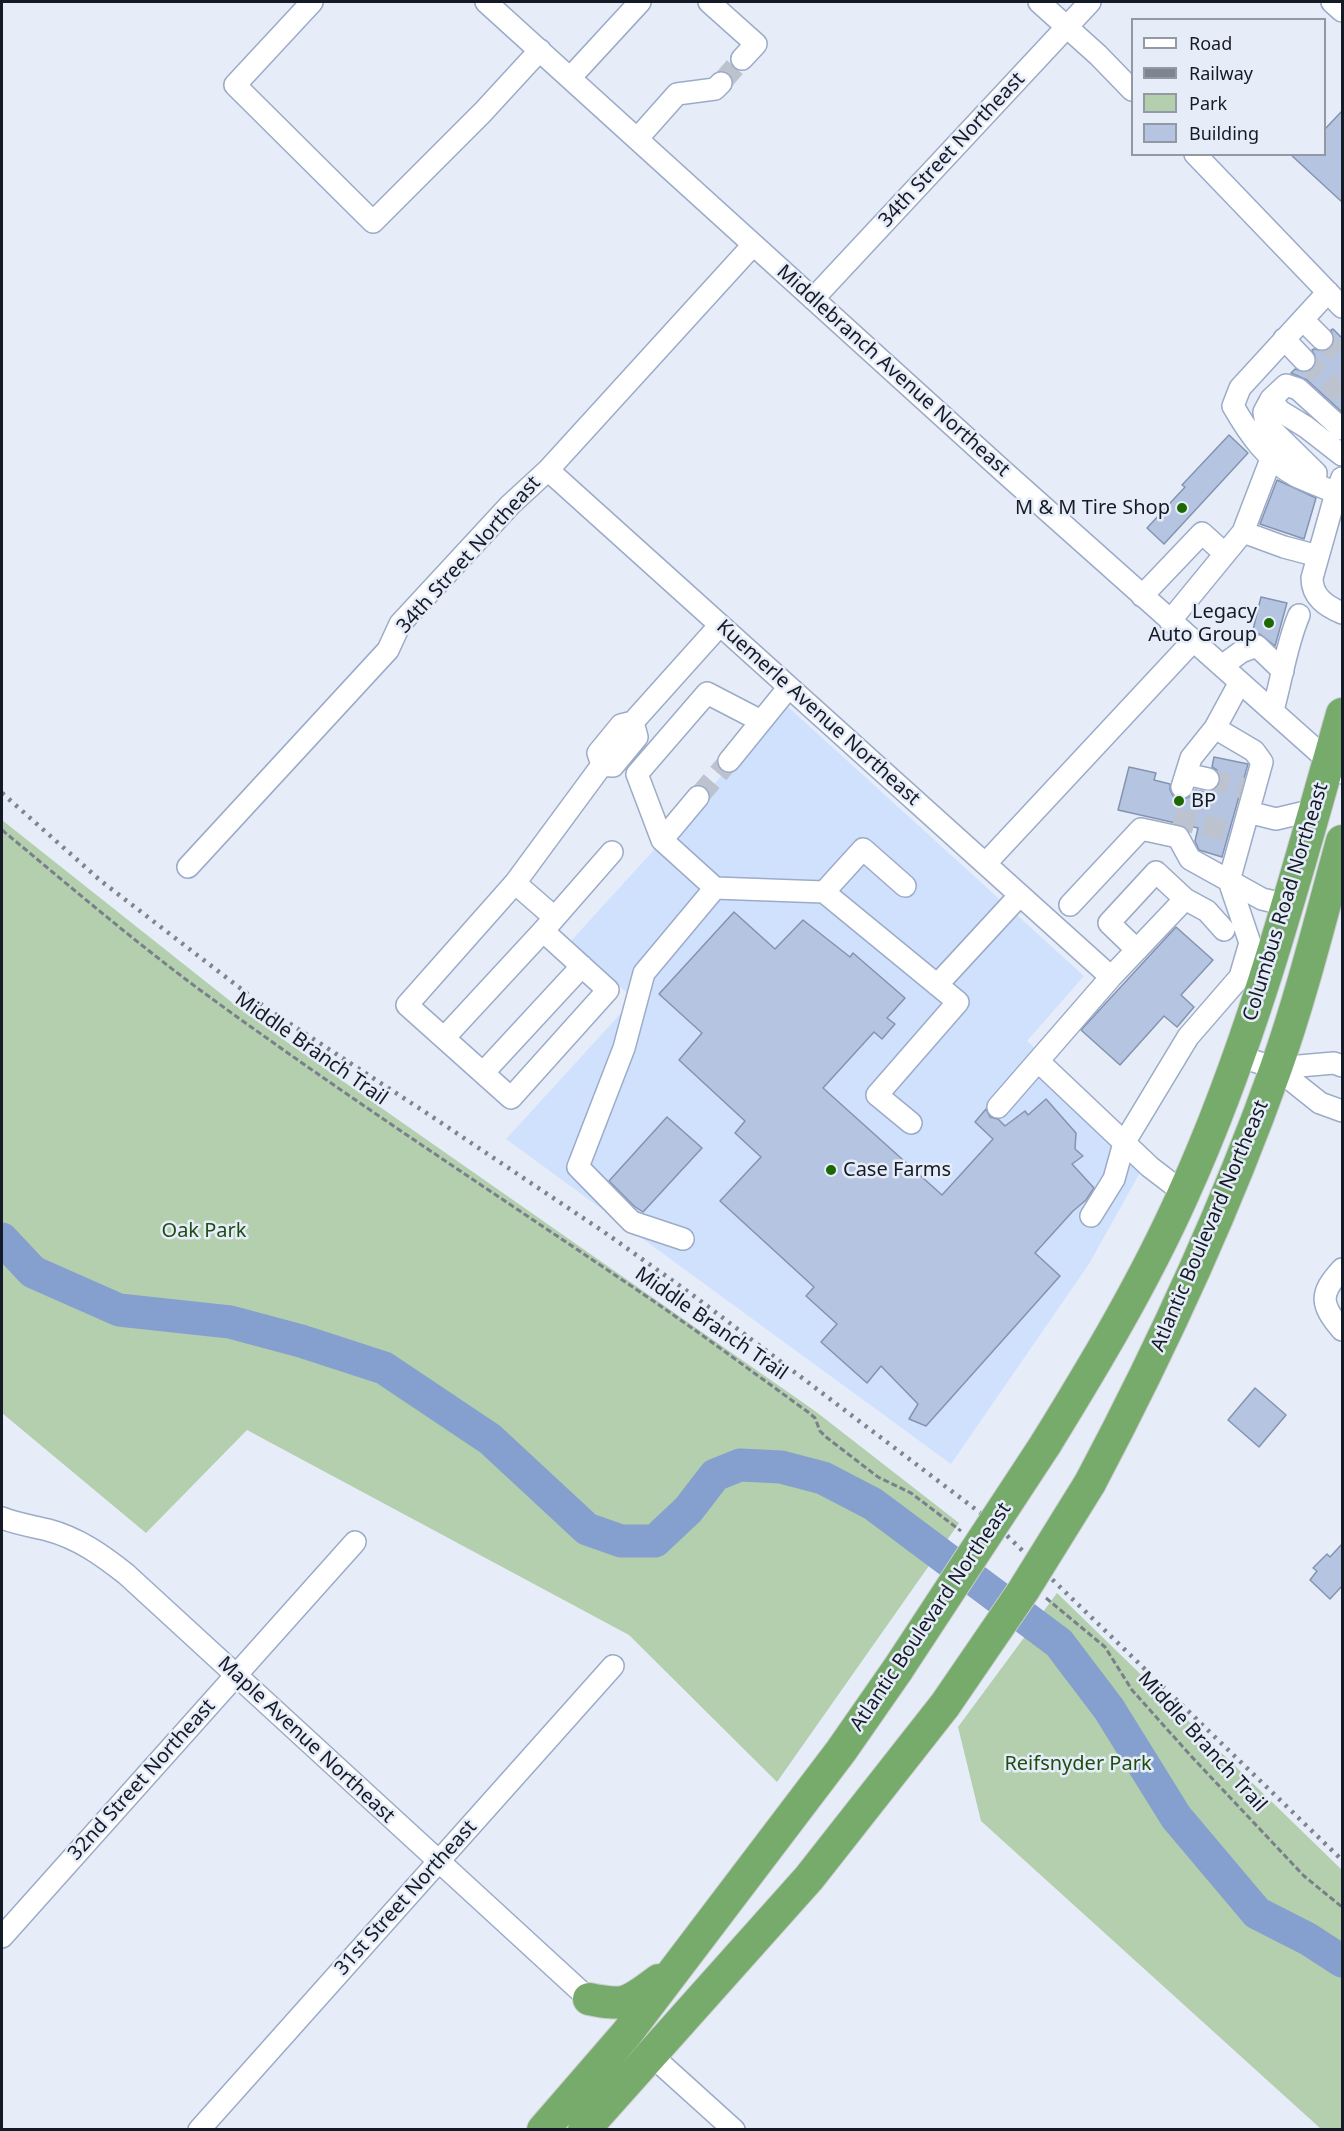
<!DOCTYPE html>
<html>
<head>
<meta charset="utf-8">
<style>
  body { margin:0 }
  #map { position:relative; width:1344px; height:2131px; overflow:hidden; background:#e6edf9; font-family:"Noto Sans",sans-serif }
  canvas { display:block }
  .frame { position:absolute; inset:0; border:3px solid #151b26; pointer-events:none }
  .legend { position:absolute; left:1131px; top:18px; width:195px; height:138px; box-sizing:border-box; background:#e6edf9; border:2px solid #9299a5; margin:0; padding:8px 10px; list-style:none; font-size:18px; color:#151b26 }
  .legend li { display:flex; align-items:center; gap:12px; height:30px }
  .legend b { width:30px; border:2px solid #9299a5 }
</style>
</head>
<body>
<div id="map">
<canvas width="1344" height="2131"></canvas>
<div class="frame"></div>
<ul class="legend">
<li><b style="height:8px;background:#fff"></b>Road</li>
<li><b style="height:8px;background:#7e8490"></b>Railway</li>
<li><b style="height:16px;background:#b3cfad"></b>Park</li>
<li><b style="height:16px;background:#b4c4e1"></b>Building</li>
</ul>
</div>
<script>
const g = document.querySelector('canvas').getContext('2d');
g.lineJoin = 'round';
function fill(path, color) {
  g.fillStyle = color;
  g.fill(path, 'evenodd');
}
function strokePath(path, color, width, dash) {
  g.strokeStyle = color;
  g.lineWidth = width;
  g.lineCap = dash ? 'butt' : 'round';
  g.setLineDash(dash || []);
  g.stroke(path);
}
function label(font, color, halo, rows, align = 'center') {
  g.font = font + ' "Noto Sans",sans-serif';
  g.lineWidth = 5;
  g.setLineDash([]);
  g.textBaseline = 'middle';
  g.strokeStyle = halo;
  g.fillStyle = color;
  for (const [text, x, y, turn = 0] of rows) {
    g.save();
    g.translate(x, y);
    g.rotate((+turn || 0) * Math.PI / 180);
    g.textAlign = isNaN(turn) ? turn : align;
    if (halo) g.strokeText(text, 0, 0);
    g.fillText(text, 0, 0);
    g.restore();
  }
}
const built = new Path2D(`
  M786,705L1084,976L1027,1041L1151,1153L1089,1264L951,1464L506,1139L634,999L570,942Z`);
const green = new Path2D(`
  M2,820L244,1012L815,1411L959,1523L777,1782L629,1635L247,1430L146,1533L2,1413Z
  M1057,1593L1342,1870V2129H1321L981,1821L958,1727Z`);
const river = new Path2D(`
  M2,1239L33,1272L119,1310L230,1322L301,1341L384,1368L490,1439L587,1529L621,1541H655L688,1510L715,1475L740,1465L781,1467L823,1478L873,1504L1059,1643L1109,1709L1176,1817L1257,1913L1308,1939L1342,1961`);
const building = new Path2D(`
  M1342,111V202L1290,154H1324V130Z
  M1333,329L1342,338V412L1307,380L1291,373L1295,369L1306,372L1313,369L1316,358L1312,350L1314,349L1325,351L1331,348L1334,342L1331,330Z
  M1229,435L1248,453L1164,544L1147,528L1185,487L1182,485Z
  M1277,480L1316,498L1304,539L1260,524Z
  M1261,597L1287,603L1275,646L1260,634H1252Z
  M1214,757L1248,764L1222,857L1199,850L1195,841L1198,828L1118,810L1129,767L1156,773L1154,780L1170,784V790L1173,796L1184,799L1191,796L1195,790L1205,792L1218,787L1220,776L1217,770L1212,767Z
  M734,912L775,949L803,920L850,957L853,953L905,998L887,1018L895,1024L882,1039L874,1032L823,1088L942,1195L993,1139L975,1122L986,1109L990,1117L998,1119L1005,1126L1025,1111L1028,1115L1046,1099L1076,1133L1075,1149L1083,1156L1072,1164L1094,1188L1086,1200L1073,1211L1035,1253L1060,1276L926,1426L909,1419L918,1404L881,1366L867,1383L821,1342L837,1324L806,1296L814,1287L720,1201L761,1157L735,1133L745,1121L679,1060L702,1033L659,994Z
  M1176,927L1213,960L1181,995L1194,1007L1177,1027L1164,1016L1120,1065L1081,1030Z
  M667,1117L702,1148L643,1212L634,1206L609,1181Z
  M1255,1388L1286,1415L1259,1447L1228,1420Z
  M1342,1544V1586L1330,1599L1310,1580L1317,1571L1313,1568L1327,1554L1330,1557Z`);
const minorTunnel = new Path2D(`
  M721,83L742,59
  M1322,339L1342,356
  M1304,360L1342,394
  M1208,779L1242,788
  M698,797L729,761
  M1174,818L1232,832`);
const path = new Path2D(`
  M2,830C66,883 129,937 196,987C340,1093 490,1190 637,1290C695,1329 751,1371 808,1412L815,1418L820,1431L826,1437L878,1477L911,1493L961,1531
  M1046,1598L1105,1647L1132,1690L1191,1756L1304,1876L1342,1907`);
const minor = new Path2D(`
  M312,2L235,85L373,222L483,112L540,50
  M486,2L1003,471L1342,773
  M709,2L756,44L742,59
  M1039,2L1098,55L1132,90
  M1332,2L1342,11
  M570,78L640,2
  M637,139L677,94L715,89L721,83
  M1195,154L1342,307
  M1328,292L1240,388L1233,406C1249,434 1268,461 1296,476C1309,482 1323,487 1336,493
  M813,299L1090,2
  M1303,320L1322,339
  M1284,339L1304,360
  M1271,399L1280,411L1306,427L1342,455
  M548,470L1111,977L1038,1061L1150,1167L1184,1193
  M1342,478L1336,493L1312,578C1312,597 1326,606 1342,613
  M1315,483L1316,473L1266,424L1264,412L1271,399L1286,385L1298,389L1342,429
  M1243,532L1284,547L1318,556
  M1142,596L1202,533L1225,554
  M1170,621L1243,532L1271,459
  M1222,666L1241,652L1257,646L1283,671
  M1273,710C1282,678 1286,646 1299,615
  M729,761L789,687
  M602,765L598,753L621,725L633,722L720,625
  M602,765L613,766L637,737L633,722
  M1186,774L1208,779
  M1182,787L1191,758L1215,728
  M698,797L662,840L715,888L824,892L958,1002L877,1095L911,1123
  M1248,812L1276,819L1314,810
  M662,840L637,774L707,693L761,721
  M986,863L1193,641
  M188,867L388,650L400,624L510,505L548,470L753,245
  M515,883L554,917
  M824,892L863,849L905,886
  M1185,899L1207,911L1224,930
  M1070,905L1141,829L1178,837L1190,859L1262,899L1287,905
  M543,931L608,990L511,1098L407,1005L515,883L602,765
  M1111,977L1185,899L1156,872L1109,923L1137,950
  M937,985L1020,895
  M444,1038L543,931L612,852
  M1238,1056L1276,1068L1320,1103L1342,1111
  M1276,1068L1334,1063L1342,1066
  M483,1073L582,966
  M998,1107L1038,1061
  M1091,1216L1114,1179L1124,1143L1188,1037L1240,977L1250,943L1229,881L1262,762L1254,751L1215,728L1240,682
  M683,1239L632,1222L578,1167L624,1048L644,973L715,888
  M1342,1269C1319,1294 1320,1304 1342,1330
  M2,1518C17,1524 32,1526 48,1530C78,1538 102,1555 126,1574L589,1999
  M2,1937L355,1542
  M651,2055L734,2130
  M199,2130L613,1666`);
const highway = new Path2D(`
  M1045,1445C1095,1364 1144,1282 1183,1195C1253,1041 1296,876 1342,714
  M1090,1483C1161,1349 1225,1211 1276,1068C1302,994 1321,917 1342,841
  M589,1999C627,2007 629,2002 659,1980
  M543,2130L627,2033L841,1751L898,1669
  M584,2130L809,1878L945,1705`);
const rail = new Path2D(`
  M2,793L101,881L266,1008L425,1112L604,1232L694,1296L995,1524L1342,1860`);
const highwayBridge = new Path2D(`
  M898,1669L1045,1445
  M945,1705L1023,1591L1090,1483`);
const markers = [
  [1182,508,6,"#1d6803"],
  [1269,623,6,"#1d6803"],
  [1179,801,6,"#1d6803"],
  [831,1170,6,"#1d6803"]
];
const streetNames = [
  ["34th Street Northeast",952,150,-47],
  ["Middlebranch Avenue Northeast",893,371,42],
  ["34th Street Northeast",469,555,-48],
  ["Kuemerle Avenue Northeast",818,713,42],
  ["Columbus Road Northeast",1286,902,-73],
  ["Middle Branch Trail",311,1049,35],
  ["Atlantic Boulevard Northeast",1210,1226,-67],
  ["Middle Branch Trail",711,1324,35],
  ["Atlantic Boulevard Northeast",931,1617,-56],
  ["Maple Avenue Northeast",306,1740,43],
  ["Middle Branch Trail",1202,1742,48],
  ["32nd Street Northeast",142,1780,-48],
  ["31st Street Northeast",406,1898,-48]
];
const poiNames = [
  ["M & M Tire Shop",1170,508],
  ["Legacy",1257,612],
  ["Auto Group",1257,635],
  ["BP",1191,801,"left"],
  ["Case Farms",843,1170,"left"]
];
const parkNames = [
  ["Oak Park",204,1231],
  ["Reifsnyder Park",1078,1764]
];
fill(built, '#d0e1fe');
fill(green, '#b3cfad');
strokePath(river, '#859fce', 33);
fill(building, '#b4c4e1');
strokePath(building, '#8494b0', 1.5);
strokePath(minorTunnel, '#bcc3cf', 21, [21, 10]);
strokePath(minor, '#9babc8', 24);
strokePath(highway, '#cccdcf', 34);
strokePath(path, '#797f8b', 3, [6, 3]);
strokePath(minor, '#fff', 21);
strokePath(highway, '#76ab6b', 32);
strokePath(rail, '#7e8490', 4.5, [3, 6]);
strokePath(highwayBridge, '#cccdcf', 34, []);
strokePath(highwayBridge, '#76ab6b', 32);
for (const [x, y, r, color] of markers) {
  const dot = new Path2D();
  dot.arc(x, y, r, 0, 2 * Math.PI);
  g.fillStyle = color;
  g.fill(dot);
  strokePath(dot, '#e6edf9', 2);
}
label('20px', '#151b26', '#e6edf9', streetNames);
label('20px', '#151b26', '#e6edf9', poiNames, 'right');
label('20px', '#1e4f12', '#e6edf9', parkNames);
</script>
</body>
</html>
